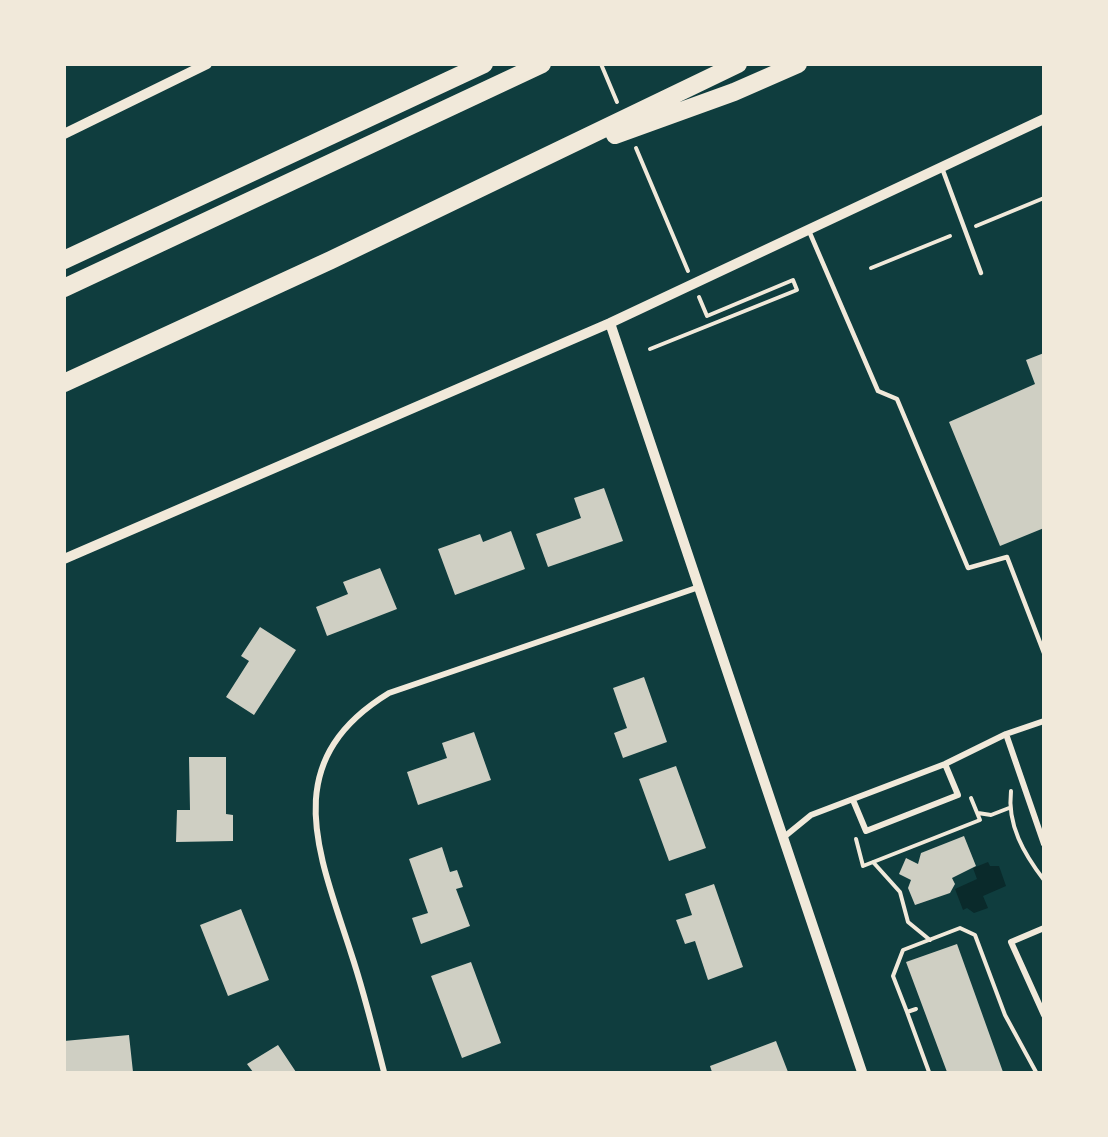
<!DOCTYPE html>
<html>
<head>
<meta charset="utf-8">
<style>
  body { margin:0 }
  #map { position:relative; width:1108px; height:1137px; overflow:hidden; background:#0f3d3e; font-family:Raleway,sans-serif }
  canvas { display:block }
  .frame { position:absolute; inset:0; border:66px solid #f1e9da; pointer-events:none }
</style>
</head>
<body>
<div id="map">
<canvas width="1108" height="1137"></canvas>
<div class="frame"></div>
</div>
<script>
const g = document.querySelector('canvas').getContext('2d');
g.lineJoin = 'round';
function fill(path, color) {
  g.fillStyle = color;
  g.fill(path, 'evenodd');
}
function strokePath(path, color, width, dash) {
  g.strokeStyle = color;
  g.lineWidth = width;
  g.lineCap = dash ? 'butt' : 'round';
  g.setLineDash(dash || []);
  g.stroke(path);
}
const water = new Path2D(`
  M988,862L990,866H999L1006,886L983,896L988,908L974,913L967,908L963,910L955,889L977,879L973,868Z`);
const building = new Path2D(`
  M1044,353V528L1000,546L949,422L1035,384L1026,360Z
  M604,488L623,541L548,567L536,534L581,518L574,498Z
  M511,531L525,569L455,595L438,549L480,534L483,542Z
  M380,568L397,609L327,636L316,607L348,594L343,582Z
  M260,627L296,650L254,715L226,697L249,661L241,656Z
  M644,677L667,742L623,758L614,733L627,728L613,688Z
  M474,732L491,780L418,805L407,772L447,758L442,743Z
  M189,757H226V814L233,815V841L176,842L177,810H190Z
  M676,766L706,848L669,861L639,779Z
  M964,836L976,866L952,878L955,884L950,893L915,905L908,888L911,880L899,874L906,858L918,864L921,853Z
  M442,847L450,872L457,870L463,887L456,889L470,926L421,944L412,918L428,913L409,859Z
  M714,884L743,967L708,980L695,941L685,944L676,920L692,915L685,894Z
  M241,909L269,980L228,996L200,925Z
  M957,944L1003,1072H947L906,962Z
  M471,962L501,1043L462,1058L431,976Z
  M129,1035L133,1072H64V1041Z
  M776,1041L788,1072H712L710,1066Z
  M278,1045L296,1072H253L247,1064Z`);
const path = new Path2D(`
  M601,64L617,102
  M636,148L688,271
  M976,226L1044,198
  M871,268L950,236
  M650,349L797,290L793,280L707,316L699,297
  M1011,791C1007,825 1024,854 1044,880
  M978,813L991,815L1009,808
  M856,839L863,866L980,820L971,798
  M873,862L900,892L908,922L930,940
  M916,1009L907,1012L893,976L903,950L960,928L975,935L1005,1015L1036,1072
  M907,1012L929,1072`);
const service = new Path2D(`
  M942,168L981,273
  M809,231L878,391L897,399L968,568L1007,557L1044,653`);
const minor = new Path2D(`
  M1006,734L1044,844
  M853,800L866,831L958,795L945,764
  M784,837L811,815L945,764L1006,734L1044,721
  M1044,928L1011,942L1044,1015
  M384,1072C374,1033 364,992 351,953C319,853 276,762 389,693L699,587`);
const tertiary = new Path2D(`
  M64,134L207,64
  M610,323L862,1072
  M64,559L610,323L1044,119`);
const motorway = new Path2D(`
  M615,135L734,92L798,64
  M64,260L484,64
  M64,288L542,64
  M64,383L331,260L738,64`);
fill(water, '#0a2a2b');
fill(building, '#cfcfc3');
strokePath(path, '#f1e9da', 4);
strokePath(service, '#f1e9da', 4.5);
strokePath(minor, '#f1e9da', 6);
strokePath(tertiary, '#f1e9da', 10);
strokePath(motorway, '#f1e9da', 18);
</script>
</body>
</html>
